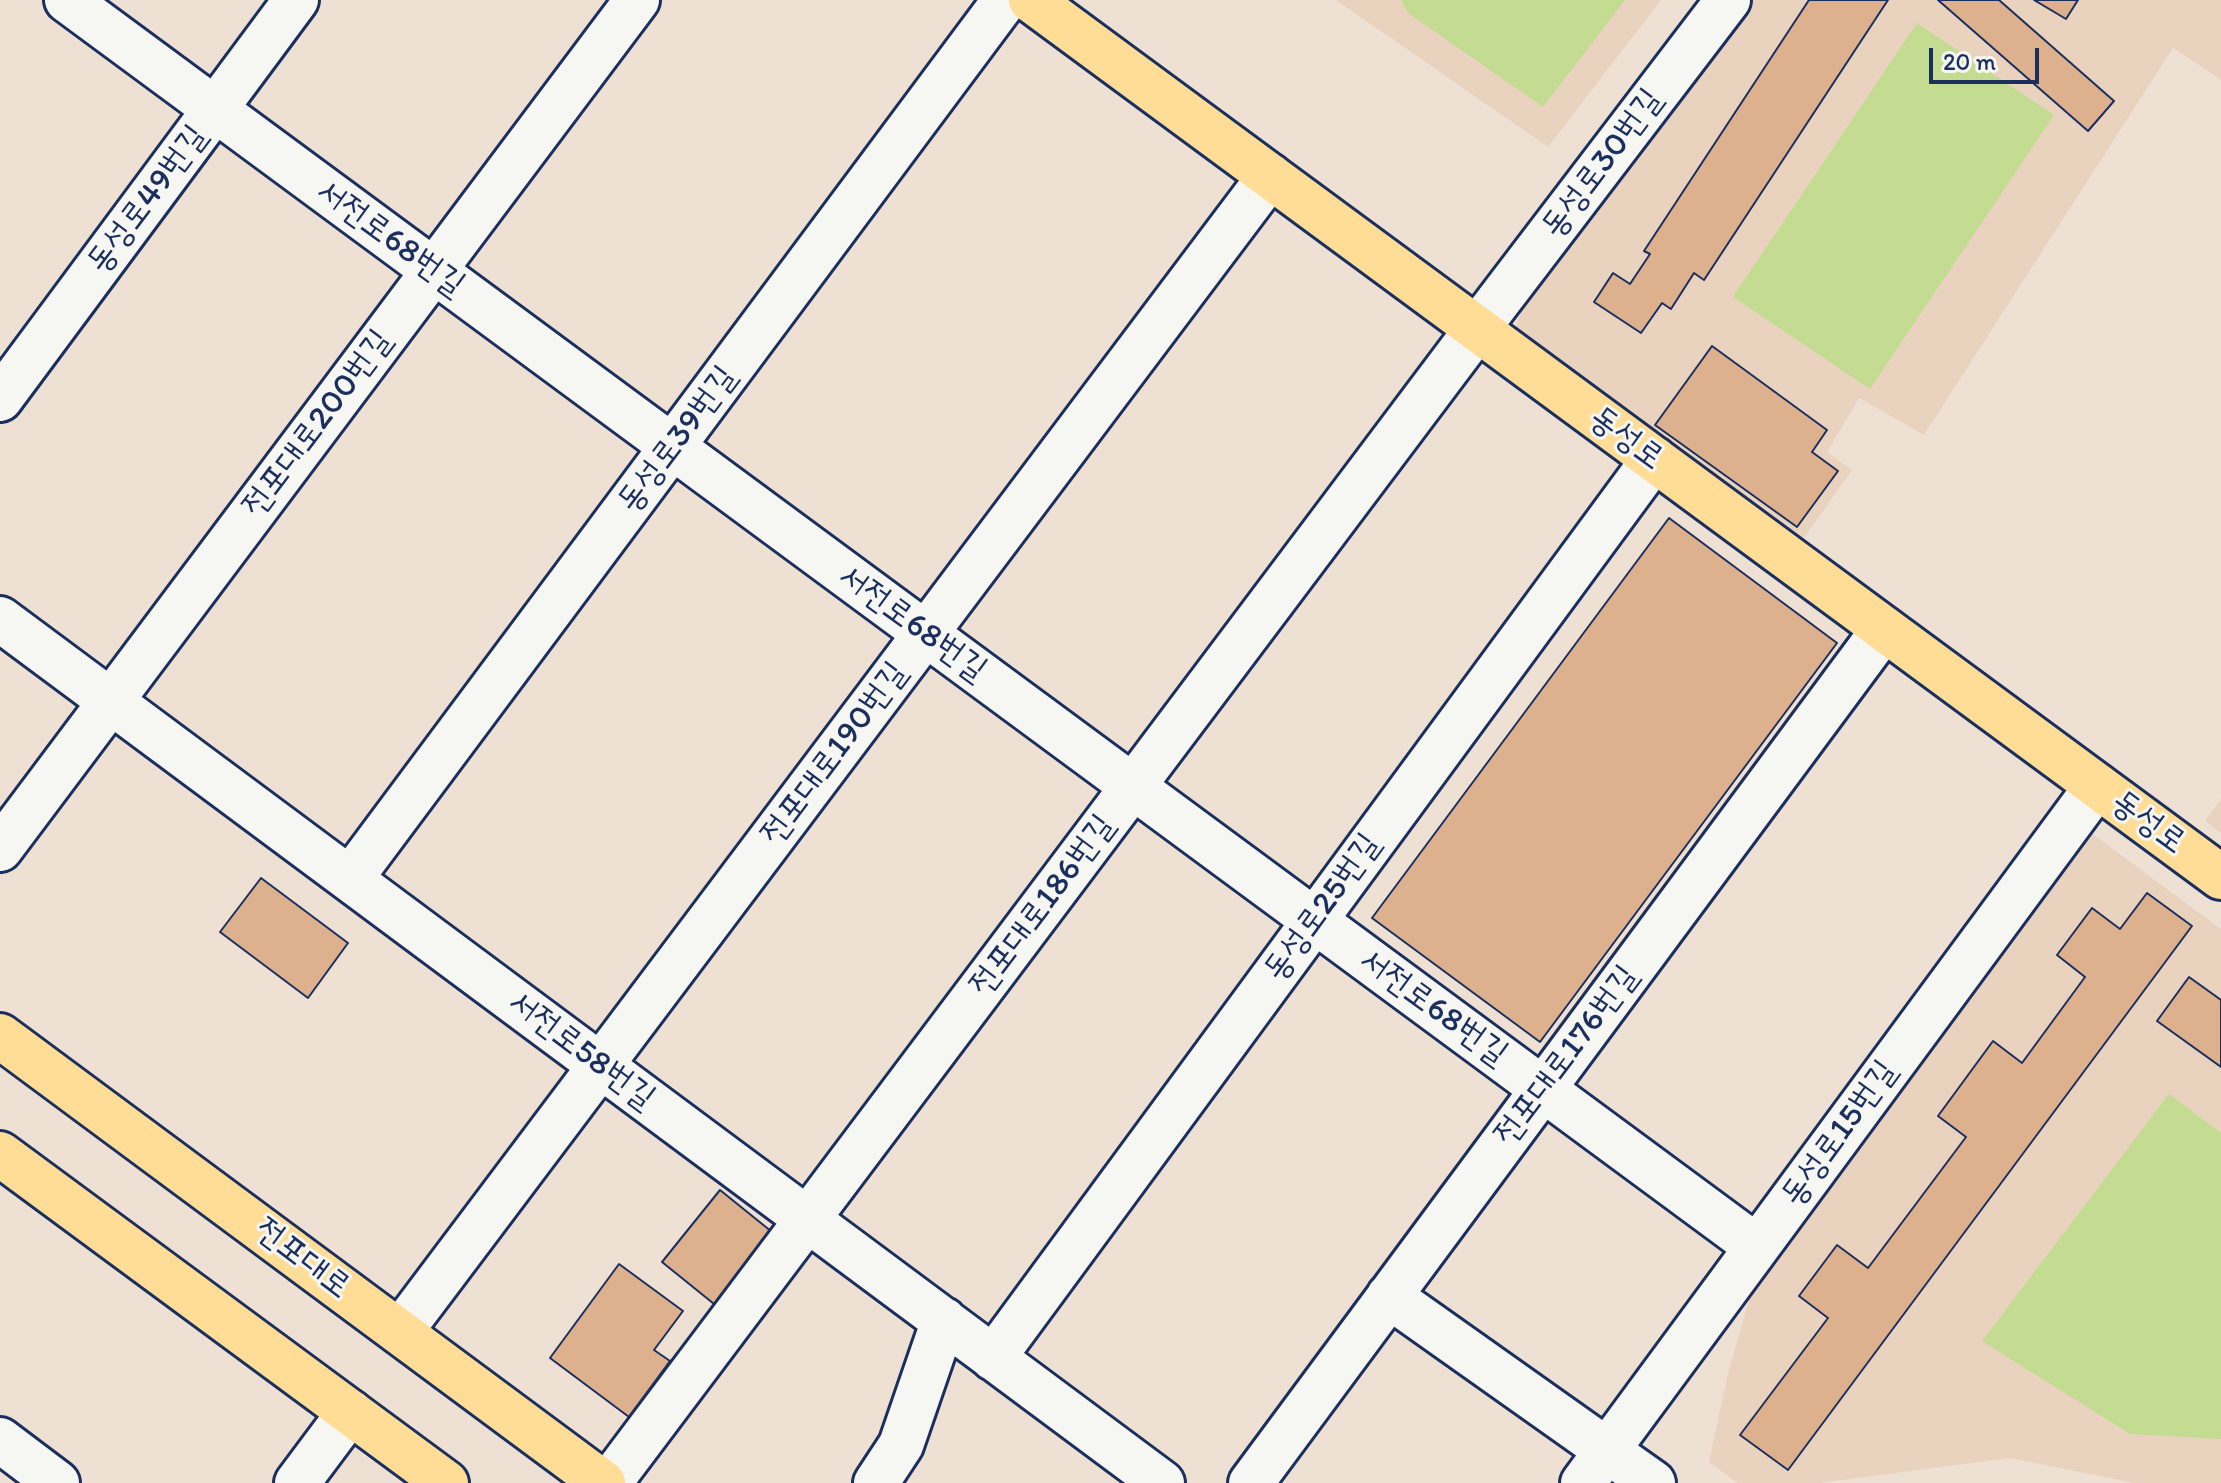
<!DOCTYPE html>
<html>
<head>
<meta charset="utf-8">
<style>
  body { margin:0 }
  #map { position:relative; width:2221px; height:1483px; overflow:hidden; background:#eee1d4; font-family:Itim,sans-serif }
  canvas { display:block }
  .scale { position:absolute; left:1929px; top:48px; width:110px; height:36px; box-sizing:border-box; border:4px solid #1b2f5e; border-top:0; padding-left:10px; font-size:24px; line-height:28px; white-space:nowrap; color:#1b2f5e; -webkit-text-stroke:6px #f6f6f2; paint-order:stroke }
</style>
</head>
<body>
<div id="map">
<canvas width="2221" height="1483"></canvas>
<div class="scale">20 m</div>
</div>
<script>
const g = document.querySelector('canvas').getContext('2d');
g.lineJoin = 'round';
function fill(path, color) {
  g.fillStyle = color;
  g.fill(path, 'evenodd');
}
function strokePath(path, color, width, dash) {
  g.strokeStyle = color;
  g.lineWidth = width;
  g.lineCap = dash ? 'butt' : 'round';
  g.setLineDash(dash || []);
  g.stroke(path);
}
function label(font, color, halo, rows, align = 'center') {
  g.font = font + ' Itim,"Poor Story",sans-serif';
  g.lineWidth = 6;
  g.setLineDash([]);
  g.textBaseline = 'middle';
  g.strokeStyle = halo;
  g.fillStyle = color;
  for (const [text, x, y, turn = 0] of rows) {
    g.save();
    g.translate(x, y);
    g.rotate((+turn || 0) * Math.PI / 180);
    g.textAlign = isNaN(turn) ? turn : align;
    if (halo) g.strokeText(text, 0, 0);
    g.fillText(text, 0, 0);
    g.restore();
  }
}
const built = new Path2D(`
  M1336,0H1661L1548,147Z
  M1752,0H2221V80L2173,48L1924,435L1859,398L1827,452L1852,470L1796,549L1515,330L1521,312Z
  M2221,799V833L2205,821Z
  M2086,829L2221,929V1483H2134L2010,1458L1819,1483H1738L1709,1462L1728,1373L1752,1289Z`);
const green = new Path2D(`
  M1401,0H1625L1543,107L1408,13Z
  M1917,23L2054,115L1870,389L1733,297Z
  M2169,1094L2221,1133V1439L2130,1434L1982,1341Z`);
const building = new Path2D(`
  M1809,0H1888L1704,280L1694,273L1671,309L1662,303L1641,333L1594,302L1613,273L1630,284L1650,254L1644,251Z
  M1938,0H1999L2114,101L2088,131Z
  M2034,0H2078L2066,19Z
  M1712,346L1827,430L1812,452L1838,471L1797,527L1655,425Z
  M1669,518L1837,643L1540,1042L1372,918Z
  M261,878L348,943L308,998L220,932Z
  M2147,893L2192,926L1788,1470L1740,1435L1828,1318L1799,1296L1837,1245L1868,1268L1966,1137L1938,1116L1993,1041L2022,1063L2085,977L2057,955L2092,908L2120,929Z
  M2189,977L2221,1000V1067L2157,1021Z
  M720,1190L777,1236L719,1308L662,1262Z
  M619,1264L683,1311L654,1350L670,1361L629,1417L550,1358Z`);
const minor = new Path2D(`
  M67,0L1757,1247
  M0,399L296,0
  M0,619L1162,1483
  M0,849L637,0
  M350,879L1005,0
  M1389,1296L1653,1483
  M400,1332L1270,176
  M993,1358L1654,459
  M0,1440L57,1483
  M297,1483L350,1412
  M609,1483L1477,329L1728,0
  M876,1483L901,1445L944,1320
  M1251,1483L1884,629
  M1583,1483L2097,786`);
const major = new Path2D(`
  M1031,0L2221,877
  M0,1036L603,1483
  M0,1154L446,1483`);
const streetNames = [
  ["동성로30번길",1603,164,-53],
  ["동성로49번길",148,200,-53],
  ["서전로68번길",390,239,36],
  ["전포대로200번길",318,424,-53],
  ["동성로",1626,439,36],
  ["동성로39번길",678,440,-53],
  ["서전로68번길",912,624,36],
  ["전포대로190번길",835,754,-53],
  ["동성로",2148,823,36],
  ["전포대로186번길",1043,906,-53],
  ["동성로25번길",1323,908,-54],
  ["서전로68번길",1433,1008,36],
  ["서전로58번길",581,1051,37],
  ["전포대로176번길",1567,1056,-53],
  ["동성로15번길",1840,1134,-54],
  ["전포대로",302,1259,37]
];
fill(built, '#e9d3bf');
fill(green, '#c4dc92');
fill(building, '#ddb18e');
strokePath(building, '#1b2f5e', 2);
strokePath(minor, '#1b2f5e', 50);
strokePath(major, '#1b2f5e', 50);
strokePath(minor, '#f6f6f2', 44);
strokePath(major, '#ffdd96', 44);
label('34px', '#1b2f5e', '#f6f6f2', streetNames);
</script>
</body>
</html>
